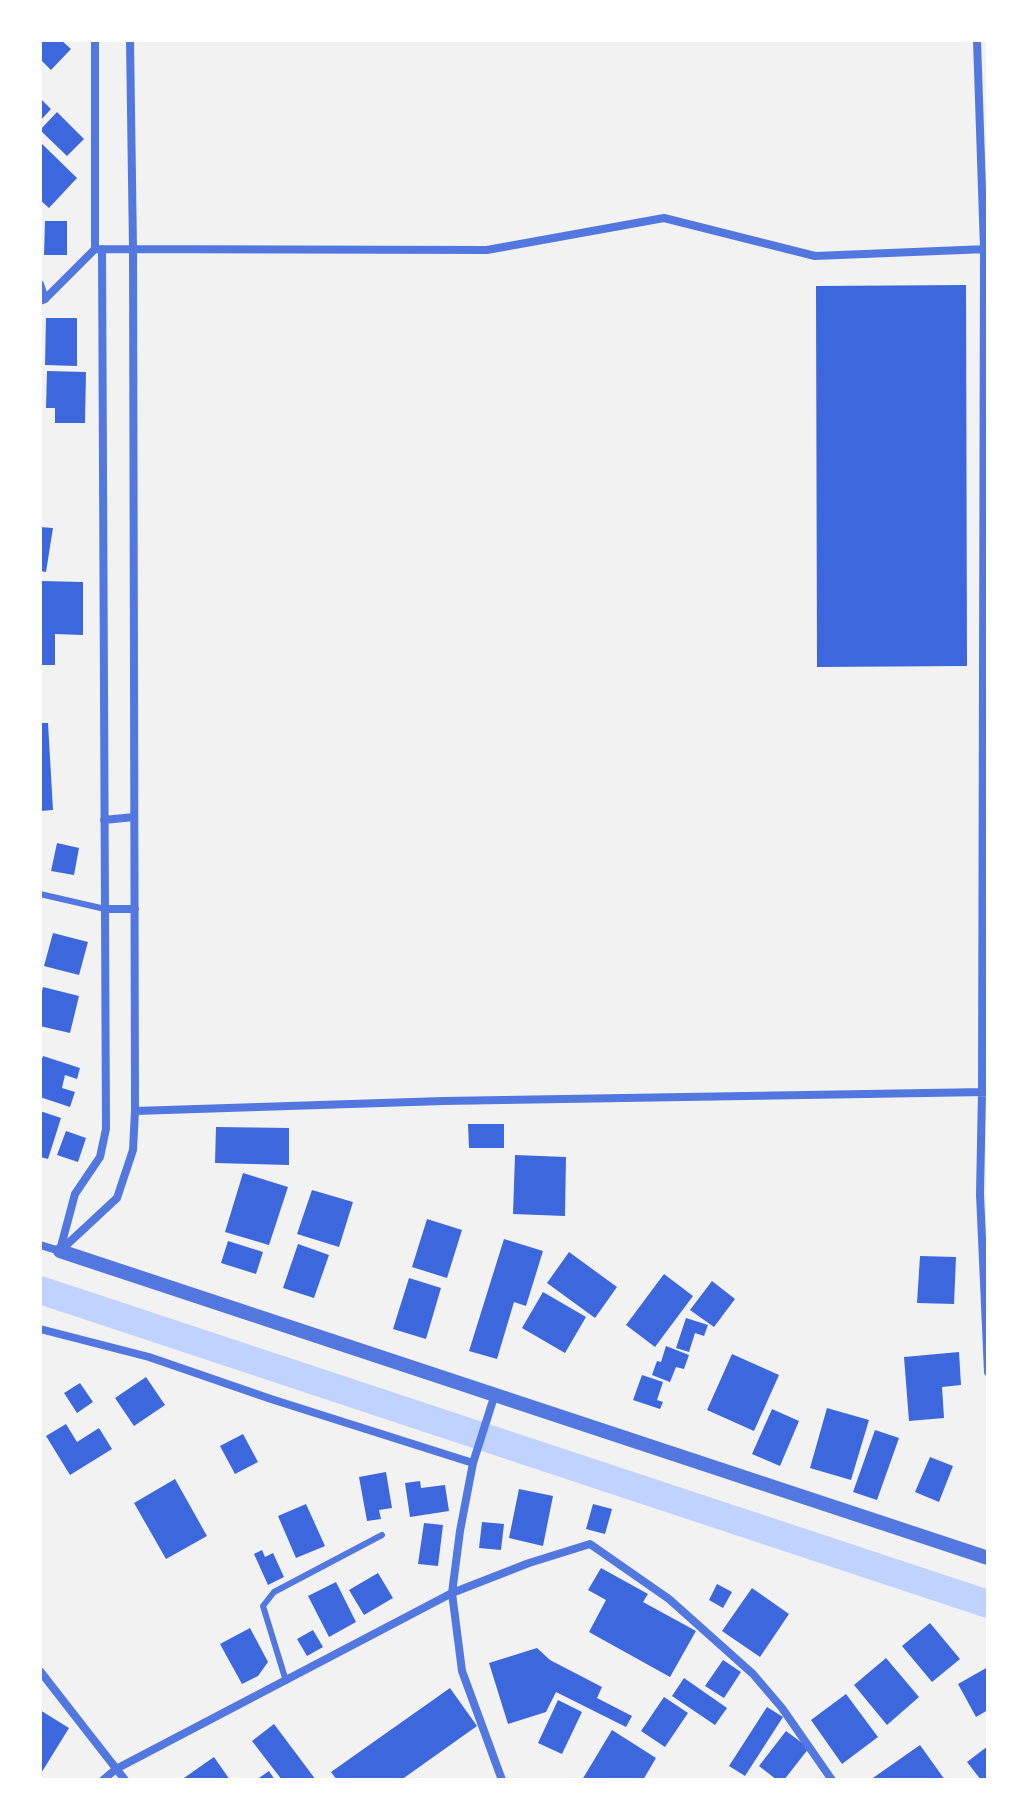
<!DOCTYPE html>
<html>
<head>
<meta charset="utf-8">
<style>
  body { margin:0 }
  #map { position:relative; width:1028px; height:1820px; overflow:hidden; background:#f2f2f2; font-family:Montserrat,sans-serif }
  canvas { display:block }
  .frame { position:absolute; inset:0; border:42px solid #fff; pointer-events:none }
</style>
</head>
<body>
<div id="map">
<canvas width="1028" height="1820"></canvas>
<div class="frame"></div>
</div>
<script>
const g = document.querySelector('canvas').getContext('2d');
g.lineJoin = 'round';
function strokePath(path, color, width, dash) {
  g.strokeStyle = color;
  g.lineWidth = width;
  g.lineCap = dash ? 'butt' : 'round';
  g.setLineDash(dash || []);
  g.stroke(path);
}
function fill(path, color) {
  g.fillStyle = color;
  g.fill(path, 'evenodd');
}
const canal = new Path2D(`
  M40,1290L988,1604`);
const building = new Path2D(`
  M40,40H61L71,49L51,70L40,59Z
  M40,98L51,109L40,121Z
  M57,112L84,139L67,156L40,130Z
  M40,142L77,178L49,208L40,200Z
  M45,221H67V255H44Z
  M966,285L967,666L817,667L816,286Z
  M46,318H77V366L45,365Z
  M47,371L86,372L85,423H55V408H46Z
  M40,527L53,528L46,572L40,571Z
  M40,581L83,582V635L55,634V665H40Z
  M40,723H48L53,810L40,811Z
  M57,843L79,848L74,875L51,871Z
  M53,933L88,942L79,975L44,966Z
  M43,987L79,996L70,1033L40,1026V1000Z
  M43,1056L80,1068L77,1079L65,1075L62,1088L75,1092L70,1107L40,1097V1064Z
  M40,1111L61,1118L48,1159L40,1157Z
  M468,1124H504V1148H469Z
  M216,1127L289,1128V1165L215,1163Z
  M66,1131L86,1138L78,1162L57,1155Z
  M515,1155L566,1157L565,1216L513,1214Z
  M243,1173L288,1187L269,1245L225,1232Z
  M312,1190L353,1202L339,1247L297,1234Z
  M427,1219L462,1230L447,1278L412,1267Z
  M504,1239L543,1251L526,1306L514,1302L497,1359L469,1351Z
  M228,1241L263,1252L256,1274L221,1263Z
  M298,1244L329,1255L314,1298L283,1288Z
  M569,1252L617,1287L595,1318L547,1283Z
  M920,1256L956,1257L954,1304L917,1303Z
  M664,1274L693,1296L655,1347L626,1325Z
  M409,1278L441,1288L426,1339L393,1329Z
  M712,1281L735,1299L714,1327L690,1310Z
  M543,1292L586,1317L565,1353L522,1328Z
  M686,1318L708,1325L704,1336L695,1333L689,1352L676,1348Z
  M666,1346L689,1355L684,1369L676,1367L670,1382L652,1375L657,1361L661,1362Z
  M959,1352L961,1385L942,1387L944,1418L909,1421L904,1357Z
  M732,1354L779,1375L754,1431L707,1410Z
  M642,1375L663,1382L657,1400L663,1402L660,1409L633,1400Z
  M146,1377L165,1405L134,1426L115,1398Z
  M80,1383L93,1402L77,1413L64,1393Z
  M827,1408L869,1420L851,1480L810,1468Z
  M772,1409L799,1421L780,1466L752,1454Z
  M66,1424L77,1442L99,1428L112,1449L70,1475L46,1436Z
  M875,1430L899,1438L877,1500L853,1492Z
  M243,1434L258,1462L235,1474L220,1446Z
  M930,1457L953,1466L939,1502L915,1492Z
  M386,1472L392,1508L379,1510L381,1519L367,1521L359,1477Z
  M175,1479L207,1536L166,1559L134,1503Z
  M420,1481L421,1488L445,1485L449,1511L410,1517L405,1483Z
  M519,1489L553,1496L543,1546L509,1538Z
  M306,1504L325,1546L296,1558L278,1516Z
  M593,1504L612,1509L605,1534L586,1529Z
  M482,1522L504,1524L501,1550L479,1548Z
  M424,1523L443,1525L438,1566L418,1564Z
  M262,1550L265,1557L273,1553L284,1577L268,1585L254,1554Z
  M601,1568L648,1594L643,1602L696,1631L670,1677L589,1632L606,1600L588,1590Z
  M378,1573L393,1598L364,1615L349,1590Z
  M336,1582L356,1622L329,1637L308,1596Z
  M717,1584L732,1592L723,1608L709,1600Z
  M752,1588L789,1614L760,1657L722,1631Z
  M930,1623L960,1659L932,1682L902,1646Z
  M250,1628L268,1662L258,1676L242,1684L220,1644Z
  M313,1630L323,1647L307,1656L297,1639Z
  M537,1648L550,1660L602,1687L597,1698L632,1716L626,1727L556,1692L546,1712L508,1724L489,1663Z
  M886,1658L919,1697L887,1725L854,1685Z
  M723,1660L741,1672L724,1698L705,1686Z
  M988,1667V1710L976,1717L958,1684Z
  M684,1678L727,1708L715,1725L672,1696Z
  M450,1688L477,1726L401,1780H337L331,1772Z
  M846,1694L878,1737L842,1764L811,1720Z
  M664,1697L688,1713L665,1747L641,1731Z
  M558,1700L582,1712L562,1754L538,1743Z
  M767,1707L783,1717L745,1776L729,1766Z
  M40,1710L69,1728L40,1775Z
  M274,1724L316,1780H282L252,1741Z
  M612,1730L656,1758L643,1780H582Z
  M786,1731L809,1748L784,1780H777L759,1766Z
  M920,1745L945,1780H870Z
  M988,1746V1780H981L967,1762Z
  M214,1757L230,1780H181Z
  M269,1771L275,1780H256Z`);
const service = new Path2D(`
  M40,894L105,909
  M286,1681L263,1606L274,1592L382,1535`);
const minor = new Path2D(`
  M977,40L984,249L982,1092L980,1194L988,1372
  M95,249V40
  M40,284L45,299
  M40,301L45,299L95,249L487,250L664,218L815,256L987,249
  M104,820L134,817
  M105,909H135
  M135,1111L443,1101L986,1092
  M40,1245L60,1251
  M60,1250L75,1194L100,1157L106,1129L102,249
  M60,1251L117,1198L133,1150L135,1111L133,249L130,40
  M40,1329L149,1357L271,1399L473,1463
  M495,1394L473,1463L460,1531L452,1593L462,1671L502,1780
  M40,1671L125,1780
  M103,1780L116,1769L452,1593L529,1563L590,1544L669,1599L753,1674L782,1708L832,1780`);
const tertiary = new Path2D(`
  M60,1251L988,1558`);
strokePath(canal, '#bfd3fe', 28);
fill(building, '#3d67dc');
strokePath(service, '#5277de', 6);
strokePath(minor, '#5277de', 8);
strokePath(tertiary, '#5277de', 14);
</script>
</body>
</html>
